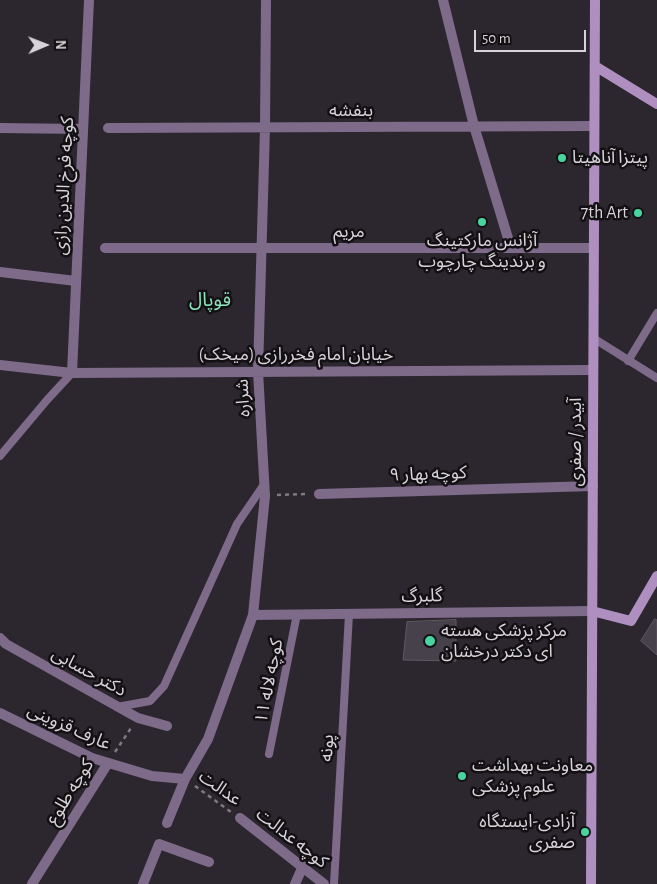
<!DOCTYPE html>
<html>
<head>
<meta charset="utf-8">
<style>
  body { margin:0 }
  #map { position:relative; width:657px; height:884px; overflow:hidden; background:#2c262f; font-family:"Alegreya Sans",sans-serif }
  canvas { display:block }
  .north { position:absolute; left:20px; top:20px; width:50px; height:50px; -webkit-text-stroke:4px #131014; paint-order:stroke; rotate:89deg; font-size:14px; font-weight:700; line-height:20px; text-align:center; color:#d7d3d9 }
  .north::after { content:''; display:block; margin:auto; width:18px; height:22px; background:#d7d3d9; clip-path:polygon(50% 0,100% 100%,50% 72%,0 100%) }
  .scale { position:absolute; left:474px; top:30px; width:112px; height:22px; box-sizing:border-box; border:2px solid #d7d3d9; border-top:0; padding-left:6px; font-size:15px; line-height:18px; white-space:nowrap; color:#d7d3d9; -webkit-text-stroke:4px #131014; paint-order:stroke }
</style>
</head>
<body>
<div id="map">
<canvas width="657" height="884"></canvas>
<div class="north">N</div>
<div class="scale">50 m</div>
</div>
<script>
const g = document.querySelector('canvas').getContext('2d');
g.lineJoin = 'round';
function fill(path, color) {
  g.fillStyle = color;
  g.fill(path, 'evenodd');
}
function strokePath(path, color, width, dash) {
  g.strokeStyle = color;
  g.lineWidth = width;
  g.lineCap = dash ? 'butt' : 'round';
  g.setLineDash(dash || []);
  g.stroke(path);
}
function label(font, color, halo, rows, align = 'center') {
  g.font = font + ' "Alegreya Sans","Noto Sans Arabic",sans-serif';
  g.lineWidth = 5;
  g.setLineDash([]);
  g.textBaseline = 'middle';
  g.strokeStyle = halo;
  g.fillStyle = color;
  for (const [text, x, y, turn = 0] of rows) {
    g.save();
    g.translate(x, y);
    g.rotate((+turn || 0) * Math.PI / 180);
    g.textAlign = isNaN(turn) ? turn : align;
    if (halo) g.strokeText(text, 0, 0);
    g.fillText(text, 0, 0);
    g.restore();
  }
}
const building = new Path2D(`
  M655,619L657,620V655L641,641Z
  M456,620V661L403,660L407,622Z`);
const path = new Path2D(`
  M277,495L306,494
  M115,752L131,728
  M195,786L231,812`);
const lane = new Path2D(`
  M593,338L657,378
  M628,361L657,313
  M0,456L47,400L72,373
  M117,707L150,701L164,686L237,524L265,483
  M269,754L297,614
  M334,884L349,614`);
const street = new Path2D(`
  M443,0L474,126L511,248
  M0,128L83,129
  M108,128L594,126
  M105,248H594
  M0,272L76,281
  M0,365L72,373L593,370
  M72,373L89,0
  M319,494L593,486
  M253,615L592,611
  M0,638L6,644L138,718L167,726
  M0,713L92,758L152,776L185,779
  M240,818L324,884
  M167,823L185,779L208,739L253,615L265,496L258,371L265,128L266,0
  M32,884L108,763
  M143,884L159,844L209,862
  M295,884L303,866`);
const secondary = new Path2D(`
  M595,66L657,104
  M592,611L631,621L657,576
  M591,884L595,0`);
const markers = [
  [562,158,5,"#47d49e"],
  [638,213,5,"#47d49e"],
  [482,222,5,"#47d49e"],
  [430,641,6,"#47d49e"],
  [462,776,5,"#47d49e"],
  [585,832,5,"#47d49e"]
];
const streetNames = [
  ["بنفشه",351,111],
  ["کوچه فرخ الدین رازی",64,186,-87],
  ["مریم",349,232],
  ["خیابان امام فخررازی (میخک)",296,355],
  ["شراره",243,398,-93],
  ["آبیدر / صفری",576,442,-90],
  ["کوچه بهار ۹",428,474,-2],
  ["گلبرگ",422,596,-1],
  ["دکتر حسابی",89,672,29],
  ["کوچه لاله ۱۱",269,681,-79],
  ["عارف قزوینی",69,727,24],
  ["پونه",327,748,-87],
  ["عدالت",220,788,35],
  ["کوچه طلوع",70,792,-58],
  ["کوچه عدالت",292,838,38]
];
const poiNames = [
  ["پیتزا آناهیتا",572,158],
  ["7th Art",628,213,"right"],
  ["آژانس مارکتینگ",482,241,"center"],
  ["و برندینگ چارچوب",482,262,"center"],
  ["مرکز پزشکی هسته",441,631],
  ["ای دکتر درخشان",441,652],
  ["معاونت بهداشت",472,766],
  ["علوم پزشکی",472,787],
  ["آزادی-ایستگاه",575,822,"right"],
  ["صفری",575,843,"right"]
];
const neighbourhoodNames = [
  ["قوپال",210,300]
];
fill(building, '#47414b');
strokePath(building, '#605963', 1);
strokePath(path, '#7f7a81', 2.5, [4, 4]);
strokePath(lane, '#7e6a89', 8);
strokePath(street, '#7e6a89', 10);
strokePath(secondary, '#af8fc0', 10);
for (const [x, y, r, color] of markers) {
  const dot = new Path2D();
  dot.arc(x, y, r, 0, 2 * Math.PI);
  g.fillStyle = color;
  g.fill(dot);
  strokePath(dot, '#131014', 2);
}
label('18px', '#d7d3d9', '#131014', streetNames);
label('18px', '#d7d3d9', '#131014', poiNames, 'left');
label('19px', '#8ce2bb', '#131014', neighbourhoodNames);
</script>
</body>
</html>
